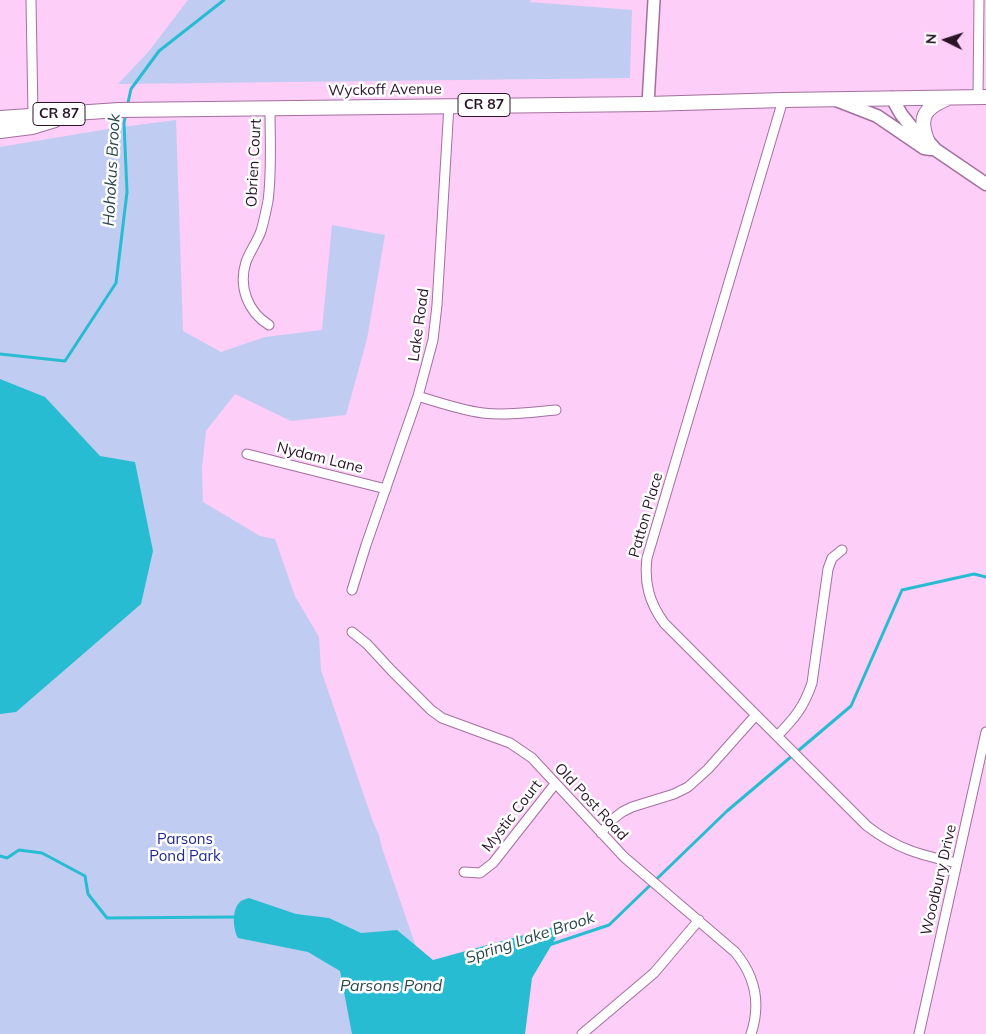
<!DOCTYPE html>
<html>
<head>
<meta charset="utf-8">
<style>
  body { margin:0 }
  #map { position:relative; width:986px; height:1034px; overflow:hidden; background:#fdcef7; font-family:Mulish,sans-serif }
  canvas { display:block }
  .north { position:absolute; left:921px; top:15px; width:50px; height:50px; -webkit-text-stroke:4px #fff; paint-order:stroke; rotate:274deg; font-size:14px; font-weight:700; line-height:20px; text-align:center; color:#2a1528 }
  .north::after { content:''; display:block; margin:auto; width:18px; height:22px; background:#2a1528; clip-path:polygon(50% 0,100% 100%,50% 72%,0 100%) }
</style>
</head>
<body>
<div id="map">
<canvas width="986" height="1034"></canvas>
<div class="north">N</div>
</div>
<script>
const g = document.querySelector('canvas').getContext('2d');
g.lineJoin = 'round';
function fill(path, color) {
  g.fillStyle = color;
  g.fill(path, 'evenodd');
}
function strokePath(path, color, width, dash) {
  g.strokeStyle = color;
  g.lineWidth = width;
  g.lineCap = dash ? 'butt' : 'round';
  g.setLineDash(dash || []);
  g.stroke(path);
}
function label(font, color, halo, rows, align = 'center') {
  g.font = font + ' Mulish,sans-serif';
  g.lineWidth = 5;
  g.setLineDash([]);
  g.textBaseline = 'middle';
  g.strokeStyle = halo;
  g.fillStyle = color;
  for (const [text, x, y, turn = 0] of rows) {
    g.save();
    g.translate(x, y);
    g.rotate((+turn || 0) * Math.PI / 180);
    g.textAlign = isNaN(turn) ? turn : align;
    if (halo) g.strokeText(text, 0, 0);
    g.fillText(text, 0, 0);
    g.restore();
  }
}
const green = new Path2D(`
  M188,0H532L529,2L632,10L630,78L118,84L149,51Z
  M176,120L183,331L221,352L265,337L322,330L332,225L385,235L367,339L346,415L291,421L235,394L206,431L202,468L203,502L260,536L275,539L295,596L319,637L321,670L373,822L379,835L382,848L446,1034H0V147L114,128Z`);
const water = new Path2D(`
  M0,379L45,397L100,456L135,462L153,551L141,604L16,712L0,714Z
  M249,898L296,914L329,918L361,933L397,930L433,960L564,924L532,978L525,1034H352L340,971L308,952L238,938C233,929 231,909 241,901C241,901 248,898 249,898Z`);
const stream = new Path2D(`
  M127,107L131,89L159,51L224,0
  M0,354L65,361L116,283L127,192L124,123L126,113
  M0,856L7,858L19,850L42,853L85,876L88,894L107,918L236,917
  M549,945L609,925L727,811L851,706L902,590L974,574L986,577`);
const minor = new Path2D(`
  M31,0L33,115
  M978,97L979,0
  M783,100L647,558C644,583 649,602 664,623L867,826C897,849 920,855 957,863
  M269,325C248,312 238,287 246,262C250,251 257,242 261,231C264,221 266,211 268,201C272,171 270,139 270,109
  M418,396C440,403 461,410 483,413C507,416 532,412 556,410
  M247,454L386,489
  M352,590L366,545L418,396L433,340L437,305L449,105
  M352,632L367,644L391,670L431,710L442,718L510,743L532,758L624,857L735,952C755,976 761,1004 751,1034
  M777,736C794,719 804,707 812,683L828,569L832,558L842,550
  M601,833L613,819L622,812L632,807L674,794L688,787L708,769L756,715
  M464,872L480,873L493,863L555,784
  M582,1034L654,973L699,920
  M919,1034L986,732`);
const tertiary = new Path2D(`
  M648,104L654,0`);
const secondary = new Path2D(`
  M892,98L901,114L913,129L927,140L936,150L986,184
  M836,100L877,116L924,148L931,149`);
const primary = new Path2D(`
  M0,118L119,110L648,104L783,100L986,97
  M0,131L32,127L55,120
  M927,140C918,117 925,108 946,99`);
const shields = [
  [484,105,52],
  [59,114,52]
];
const shieldNames = [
  ["CR 87",484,105],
  ["CR 87",59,114]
];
const streetNames = [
  ["Wyckoff Avenue",385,90,-1],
  ["Obrien Court",254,163,-87],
  ["Lake Road",419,325,-82],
  ["Nydam Lane",320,458,14],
  ["Patton Place",646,515,-74],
  ["Old Post Road",591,802,47],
  ["Mystic Court",512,816,-52],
  ["Woodbury Drive",939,880,-77]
];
const parkNames = [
  ["Parsons",185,839],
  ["Pond Park",185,856]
];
const waterNames = [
  ["Hohokus Brook",112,170,-87],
  ["Spring Lake Brook",530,938,-18],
  ["Parsons Pond",391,986]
];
fill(green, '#c0ccf1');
fill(water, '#28bcd2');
strokePath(stream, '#28bcd2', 3);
strokePath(minor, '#a46f9e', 11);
strokePath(tertiary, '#a46f9e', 14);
strokePath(secondary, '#a46f9e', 15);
strokePath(primary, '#a46f9e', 16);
strokePath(minor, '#fff', 9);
strokePath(tertiary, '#fff', 11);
strokePath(secondary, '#fff', 12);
strokePath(primary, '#fff', 14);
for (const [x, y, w] of shields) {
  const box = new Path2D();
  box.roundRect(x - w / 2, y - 11.5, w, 23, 4);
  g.fillStyle = '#fff';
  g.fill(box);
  strokePath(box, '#2a1528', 1);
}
label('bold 14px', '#2a1528', null, shieldNames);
label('15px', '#2a1528', '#fff', streetNames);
label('15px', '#202799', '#fff', parkNames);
label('italic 16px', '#2b474d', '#fff', waterNames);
</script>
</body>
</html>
